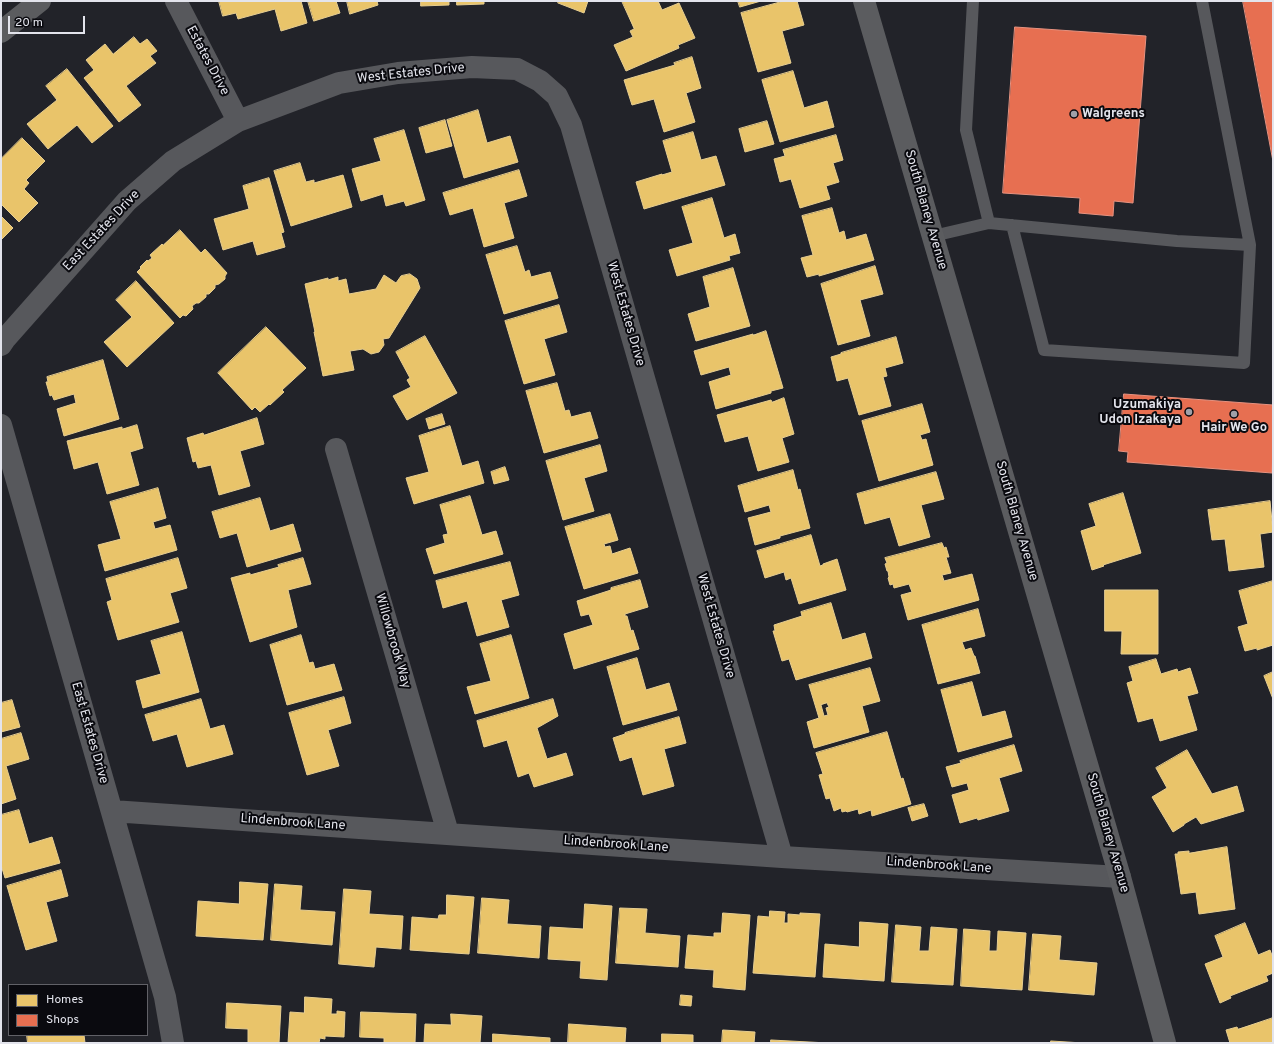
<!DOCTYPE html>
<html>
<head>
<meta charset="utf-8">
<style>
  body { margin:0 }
  #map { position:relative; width:1274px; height:1044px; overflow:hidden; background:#222329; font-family:Overpass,sans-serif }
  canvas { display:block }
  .frame { position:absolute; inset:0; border:2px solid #e3e4ec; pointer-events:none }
  .legend { position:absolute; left:8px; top:984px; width:140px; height:52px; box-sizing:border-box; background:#0a0a0f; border:1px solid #616167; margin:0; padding:5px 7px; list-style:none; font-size:12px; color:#e3e4ec }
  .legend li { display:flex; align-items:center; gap:8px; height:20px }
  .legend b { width:20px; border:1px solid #616167 }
  .scale { position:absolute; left:8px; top:16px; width:77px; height:18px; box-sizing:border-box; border:2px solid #e3e4ec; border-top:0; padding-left:5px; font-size:12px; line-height:14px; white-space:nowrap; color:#e3e4ec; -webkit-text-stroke:3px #0a0a0f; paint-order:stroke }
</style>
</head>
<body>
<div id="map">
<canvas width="1274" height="1044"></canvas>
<div class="frame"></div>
<ul class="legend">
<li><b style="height:11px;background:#e9c46a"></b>Homes</li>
<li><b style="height:11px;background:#e76f51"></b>Shops</li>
</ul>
<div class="scale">20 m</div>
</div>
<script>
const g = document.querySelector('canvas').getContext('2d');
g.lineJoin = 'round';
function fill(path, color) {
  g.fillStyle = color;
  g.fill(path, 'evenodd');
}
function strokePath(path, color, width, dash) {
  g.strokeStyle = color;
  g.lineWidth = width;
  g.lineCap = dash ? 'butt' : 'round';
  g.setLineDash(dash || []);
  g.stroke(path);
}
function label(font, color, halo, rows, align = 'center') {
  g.font = font + ' Overpass,sans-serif';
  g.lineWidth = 4;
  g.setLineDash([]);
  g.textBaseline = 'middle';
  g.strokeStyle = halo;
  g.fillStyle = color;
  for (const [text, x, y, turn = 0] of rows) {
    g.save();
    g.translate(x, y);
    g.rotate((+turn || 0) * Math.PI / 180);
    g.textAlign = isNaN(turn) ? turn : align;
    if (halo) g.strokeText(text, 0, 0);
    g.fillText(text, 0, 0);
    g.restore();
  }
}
const homes = new Path2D(`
  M219,1H301L307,23L281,31L275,9L238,19L236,13L223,16Z
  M308,1H336L340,13L314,21Z
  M347,1H377L378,5L350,14Z
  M421,1H449V5L421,6Z
  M457,1H484V4L457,5Z
  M559,1H588L584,13L558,3Z
  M622,1H658L662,10L679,3L695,38L678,45L679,48L626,71L614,45L633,37L630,31L634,29Z
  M738,1H761L740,7Z
  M784,1H797L804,25L782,31L791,63L758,72L741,13Z
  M134,37L140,44L147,39L157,51L150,56L156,63L126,86L141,105L119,122L84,78L94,70L86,60L105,44L113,54Z
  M692,57L701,88L686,93L695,122L664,132L654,99L632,105L624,80L675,65L674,63Z
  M67,69L113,126L92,143L77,125L48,149L27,124L57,100L46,86Z
  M793,71L804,108L827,101L834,127L780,142L762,80Z
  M478,110L487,143L510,136L518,162L464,178L447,120Z
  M445,120L452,146L426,153L419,128Z
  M767,121L774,144L745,152L739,129Z
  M404,130L425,200L406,206L404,201L386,206L383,194L361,201L352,169L381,161L374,139Z
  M693,132L701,160L716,156L725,185L644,209L636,182L662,174V175L672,172L663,141Z
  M836,135L843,160L833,163L839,182L826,186L830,199L800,208L791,179L780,182L774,159L785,156L783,150Z
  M22,138L45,161L26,180L29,183L24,189L38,203L19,222L1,204V159Z
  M300,163L306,182L314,180V183L343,175L352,207L291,226L274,171Z
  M519,170L527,196L504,203L514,238L484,247L473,208L450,215L443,193Z
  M269,178L284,232L281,233L285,247L257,255L253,241L223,250L214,219L249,209L243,186Z
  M712,198L724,238L735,234L740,253L729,256L730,260L677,276L669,250L693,243L682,207Z
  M832,208L839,233L844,231L846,240L866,234L874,260L819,276V274L807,277L801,258L813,255L802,216Z
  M1,216L13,228L1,240Z
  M180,230L201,253L205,249L227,273L225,276V279L219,284L215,285V288L209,294H206V297L199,303H196L192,306L193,309L186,316L183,315L180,318L137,272L141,268L140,267L147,260L148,261L152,258L150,255L162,244L163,245Z
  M517,246L525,272L529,270L531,277L550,272L558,298L504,314L486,255Z
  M875,266L883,294L860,300L870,336L838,345L821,284Z
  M733,268L750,326L696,341L688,314L710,307L703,277Z
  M410,274L417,279L420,288L389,338L383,339L384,345L379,352L371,354L363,349L350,351L354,370L323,376L314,332H315L305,284L328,278V280L338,277V281L346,279L349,294L376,289L384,275L396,283L401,276Z
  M136,281L174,323L127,367L104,342L132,317L116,300Z
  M559,305L567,332L544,339L555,375L524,384L505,321Z
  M266,327L306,368L282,390L284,392L270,405L269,404L260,412L255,407L252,410L218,373Z
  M766,331L783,388L771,391V393L716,409L709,382L731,375L729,367L701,375L694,351L753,334V335Z
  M425,336L457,393L407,420L393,396L411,387L407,380L410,378L396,352Z
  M896,337L903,363L885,368L887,376L883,377L891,406L859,415L848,378L837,381L831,357L841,354V353Z
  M103,360L119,419L64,436L57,409L76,403L74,394L54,400L52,395L50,396L46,382H48L47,377Z
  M557,383L565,411L569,410L571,417L590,412L598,438L544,453L526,391Z
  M784,398L794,434L782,438L789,462L758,471L748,436L725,442L717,415L771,400L772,402Z
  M922,404L930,432L920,435L922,440L926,439L933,465L879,481L862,421Z
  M442,414L445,424L429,429L426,419Z
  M257,418L264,444L240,451L250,486L219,495L211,465L198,468L196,461L193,462L187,438L203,433L204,435Z
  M137,425L143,448L130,452L139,485L107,494L98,462L74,469L67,441L122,427V429Z
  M450,426L462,466L478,461L484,483L414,504L406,478L429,472L419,436Z
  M600,445L607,471L584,478L594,511L563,520L546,461Z
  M505,467L509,480L494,484L491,472Z
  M793,470L798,490L800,489L810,528L780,536V538L755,545L748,518L771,512L769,505L745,512L738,486Z
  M936,472L944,499L921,505L930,537L899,546L890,517L865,524L857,494Z
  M158,488L166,518L153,522L155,529L170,525L177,550L105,571L98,545L121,539L110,502Z
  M1123,493L1141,553L1103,565L1104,566L1092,570L1081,531L1096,526L1089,504Z
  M470,496L482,535L496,531L503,554L434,574L426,549L445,543L443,535L448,534L440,505Z
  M260,498L270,531L293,524L301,551L247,567L237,533L220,538L212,512Z
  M1270,501L1273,532L1260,534L1264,567L1229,571L1225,539L1212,540L1208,510Z
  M610,514L618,540L604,544L605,547L610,546L612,554L630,548L638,573L584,589L565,527Z
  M811,535L820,566L823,565V564L837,559L846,590L799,604L791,578L786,580L784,572L765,578L757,551Z
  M942,543L944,548L946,547L949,557H946L951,573L942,575L944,581L972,574L979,600L908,620L901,595L912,592L909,584L894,588L893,584L890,585L888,578L889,577L888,571H887L885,564L887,563L885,558Z
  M178,558L187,588L170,593L179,622L118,640L107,602L112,600L106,579Z
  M303,558L311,584L288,590L297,627L250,642L231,578L250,573V575L279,567L278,565Z
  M510,562L519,595L501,600L509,627L477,636L467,601L443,608L436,581Z
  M640,580L648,607L625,614V616H627L631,631L633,630L639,649L629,652L574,669L564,634L593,625L589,614L581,616L577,601L611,590V588Z
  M1273,581V645L1257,650V648L1245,651L1238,627L1248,624L1239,591Z
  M1105,590H1158V654H1121L1122,631H1105Z
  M831,603L842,640L865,633L872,658L796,680L789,659L782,661L773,631H775L774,625L802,616L801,612Z
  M978,609L985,636L962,642L965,650L971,648L974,656H975L980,673L938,684L922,625Z
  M182,632L199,692L143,708L136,681L161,674L151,641Z
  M301,635L309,663L313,662L315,669L334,664L342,690L287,705L270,645Z
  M511,635L529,698L475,714L467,687L491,681L480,644Z
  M637,658L646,690L669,683L677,710L623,725L607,667Z
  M1156,659L1161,674L1177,669L1178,672L1190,668L1198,693L1187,696L1197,730L1160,741L1153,718L1138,722L1127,683L1133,681L1129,667Z
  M870,668L880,701L862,706L869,732L814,748L807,722L819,718L809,685ZM827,703L829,707L826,708L828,715L824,716L821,705Z
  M1273,672V699L1264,676Z
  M972,682L982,717L1005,711L1012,737L958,752L941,690Z
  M344,697L351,723L328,730L339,766L307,775L289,713Z
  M201,699L210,729L224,725L233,754L187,767L177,734L153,741L145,715Z
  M553,699L558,716L537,728L547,759L566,753L573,775L534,787L529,773L518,777L507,740L484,747L477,721Z
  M12,700L20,727L1,732V703Z
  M679,717L686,743L664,749L674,786L643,795L632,757L620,761L613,738L625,734V733Z
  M887,732L901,779L903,778L911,804L872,816L871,810L859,814L858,809L847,812L846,811L842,812L841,808L834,811L830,798L826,799L819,775L823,774L816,753Z
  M21,733L29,759L6,766L16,799L1,804V739Z
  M1014,745L1022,771L999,778L1009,811L978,820L977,818L960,823L952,795L969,790L967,783L952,787L946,767L961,763L960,761Z
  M1187,750L1212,794L1237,786L1244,811L1201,824L1196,817L1184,824V825L1173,832L1152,797L1167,788L1156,768Z
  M924,804L928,816L912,821L908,808Z
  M19,810L29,844L52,837L60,863L5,878L1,865V815Z
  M1227,847L1235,909L1199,914L1196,892L1181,894L1175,854H1178V852L1189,851V853Z
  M61,870L68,896L46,902L57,941L26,950L7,886Z
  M240,882L268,884L263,940L196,936L198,901L239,904Z
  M275,884L302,886L300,910L335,912L332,945L271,940Z
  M344,889L371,891L369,914L403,916L401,949L376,947L374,967L339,964Z
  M447,895L474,897L469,954L410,950L412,917L438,919L439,915H446Z
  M482,898L509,900L507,924L541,926L539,958L478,953Z
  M585,904L612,906L607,980L580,978L581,961L548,959L550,927L583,929Z
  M620,908L647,909L645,933L680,936L678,967L616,963Z
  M770,911L785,912L784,923H788V914L800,915V913L820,914L815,977L753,973L758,916L769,917Z
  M723,913L750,915L745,990L713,987L714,970L685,968L688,935L714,937V933H721Z
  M860,922L888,924L884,981L823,977L825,944L859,947Z
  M1245,923L1258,955L1270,950L1273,958V973L1266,976L1268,981L1230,996L1231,998L1220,1003L1205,964L1223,957L1215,936Z
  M896,925L921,927L919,951H929L931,927L957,929L953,985L892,982Z
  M964,929L990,931L989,951H997L998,931L1026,933L1022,990L961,986Z
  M1033,934L1061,936L1059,960L1097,963L1094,995L1029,990Z
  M681,995L692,996L691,1006L680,1005Z
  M305,997L332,999L331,1014H337V1011L345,1012L344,1037L325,1036V1039L320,1038L319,1043H288L290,1012L304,1013Z
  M227,1003L281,1006L279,1043H248V1029L226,1028Z
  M361,1012L416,1014L415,1043H384V1038L360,1037Z
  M451,1014L482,1016L480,1043H424L425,1024L451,1025Z
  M1273,1018V1043H1230L1226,1030L1237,1027L1238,1029Z
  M569,1024L626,1028L625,1043H568Z
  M723,1030L755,1032L754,1043H722Z
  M493,1034L550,1038V1043H493Z
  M662,1034L693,1035V1043H662Z
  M27,1035H84L85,1043H28Z
  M771,1040L828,1043H771Z
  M1051,1041L1083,1043H1051Z`);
const shops = new Path2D(`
  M1243,1H1273V161Z
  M1015,27L1146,36L1133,203L1114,201L1113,216L1079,213L1080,198L1003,193Z
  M1124,394L1273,405V452L1272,473L1127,462L1128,452L1119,451Z`);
const lane = new Path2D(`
  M973,1L966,130L989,223
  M1012,225L1044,350L1244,363L1250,245L1202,1
  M933,236L989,223L1177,241L1250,245`);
const street = new Path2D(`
  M176,1L238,121
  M1,345L5,339L127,201L173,161L238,121L339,83L398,73L472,67L517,69L540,81L557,96L571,125L782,857
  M1,425L165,997L173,1043
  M336,449L448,833
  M112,811L782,857L1120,877`);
const secondary = new Path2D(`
  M864,1L1120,877L1165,1043
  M1,32L40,1`);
const markers = [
  [1074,114,4,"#9fa0a8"],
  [1189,412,4,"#9fa0a8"],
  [1234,414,4,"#9fa0a8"]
];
const streetNames = [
  ["Estates Drive",207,61,62],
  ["West Estates Drive",411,74,-6],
  ["South Blaney Avenue",925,210,74],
  ["East Estates Drive",102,231,-47],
  ["West Estates Drive",625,314,74],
  ["South Blaney Avenue",1016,521,74],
  ["West Estates Drive",715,626,74],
  ["Willowbrook Way",392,641,74],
  ["East Estates Drive",89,733,74],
  ["Lindenbrook Lane",293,823,4],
  ["South Blaney Avenue",1107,833,74],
  ["Lindenbrook Lane",616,845,4],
  ["Lindenbrook Lane",939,866,4]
];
const poiNames = [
  ["Walgreens",1082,114],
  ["Uzumakiya",1181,405,"right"],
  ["Udon Izakaya",1181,420,"right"],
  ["Hair We Go",1234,428,"center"]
];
fill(homes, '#e9c46a');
strokePath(homes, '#e7ce91', 1);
fill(shops, '#e76f51');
strokePath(shops, '#e69280', 1);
strokePath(lane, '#57585c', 12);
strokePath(street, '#57585c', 22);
strokePath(secondary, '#5b5c5f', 22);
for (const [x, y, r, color] of markers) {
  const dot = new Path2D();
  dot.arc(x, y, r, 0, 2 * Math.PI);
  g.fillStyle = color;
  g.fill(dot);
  strokePath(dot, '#0a0a0f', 1.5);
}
label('13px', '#e3e4ec', '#0a0a0f', streetNames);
label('bold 13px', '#e3e4ec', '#0a0a0f', poiNames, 'left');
</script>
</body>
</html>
